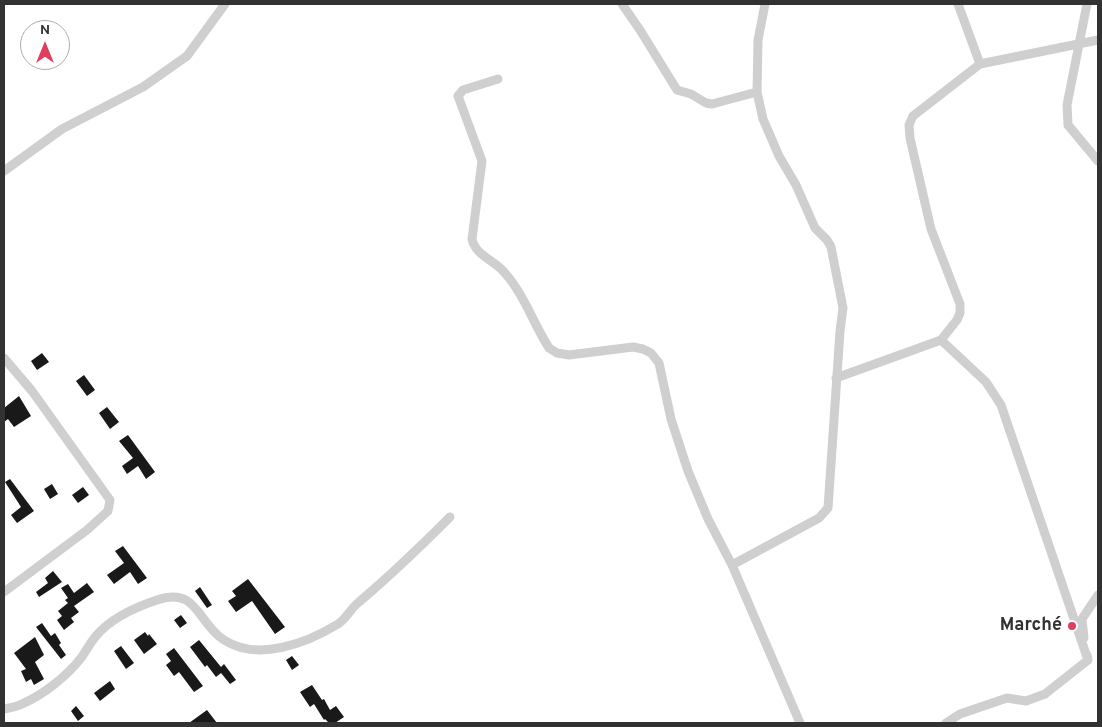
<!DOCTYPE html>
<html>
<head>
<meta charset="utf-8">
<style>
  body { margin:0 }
  #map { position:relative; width:1102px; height:727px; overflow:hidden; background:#fff; font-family:Overpass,sans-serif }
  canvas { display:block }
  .frame { position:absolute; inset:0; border:5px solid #323232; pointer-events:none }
  .north { position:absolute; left:20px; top:20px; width:50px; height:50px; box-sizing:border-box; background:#fff; border:1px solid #adadad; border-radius:50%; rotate:0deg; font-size:14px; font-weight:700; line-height:20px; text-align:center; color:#323232 }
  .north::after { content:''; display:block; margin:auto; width:18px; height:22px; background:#df3e5e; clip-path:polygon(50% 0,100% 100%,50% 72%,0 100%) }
</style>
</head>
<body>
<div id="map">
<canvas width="1102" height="727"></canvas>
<div class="frame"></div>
<div class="north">N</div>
</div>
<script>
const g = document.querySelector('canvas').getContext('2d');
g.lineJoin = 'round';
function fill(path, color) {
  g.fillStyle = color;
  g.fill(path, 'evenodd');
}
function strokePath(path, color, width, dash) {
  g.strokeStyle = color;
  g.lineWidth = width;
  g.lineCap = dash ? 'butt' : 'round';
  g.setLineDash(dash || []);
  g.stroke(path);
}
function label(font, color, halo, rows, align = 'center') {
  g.font = font + ' Overpass,sans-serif';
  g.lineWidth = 5;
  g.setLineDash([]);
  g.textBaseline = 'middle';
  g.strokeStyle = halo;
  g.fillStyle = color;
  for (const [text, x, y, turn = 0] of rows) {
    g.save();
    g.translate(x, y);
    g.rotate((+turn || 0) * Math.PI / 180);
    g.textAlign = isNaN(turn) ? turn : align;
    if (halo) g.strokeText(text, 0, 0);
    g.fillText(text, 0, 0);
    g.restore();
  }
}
const building = new Path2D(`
  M42,353L49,362L37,370L31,361Z
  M84,375L95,390L87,396L76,381Z
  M19,396L31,416L14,427L8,419L4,422V408Z
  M107,407L119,422L110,429L99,413Z
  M128,435L155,472L146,479L138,466L127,474L122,466L133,458L119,441Z
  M10,479L34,511L17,523L11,515L21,507L5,482Z
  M52,484L58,494L50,499L44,489Z
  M83,487L89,495L78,503L72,495Z
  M123,546L147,578L138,584L130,572L114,584L107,575L124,563L115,551Z
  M53,571L62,582L39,597L36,592L48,583L45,578Z
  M248,579L285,627L275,634L252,601L236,612L228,601L236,596L232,591Z
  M87,583L94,592L74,606L79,612L71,618L74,622L64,630L57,620L62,616L58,611L68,603L65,600L68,598L61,588L68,584L74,593Z
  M200,587L212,605L207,608L195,591Z
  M181,615L187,623L180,628L174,620Z
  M42,623L51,636L55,633L61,643L59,645L66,655L61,659L36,627Z
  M145,632L148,636L149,634L157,644L144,654L134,640Z
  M35,637L44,655L35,662L44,679L34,685L31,679L26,682L21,671L26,669L14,653Z
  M199,640L221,667L224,664L236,680L230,684L221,673L216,677L207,665L205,667L190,647Z
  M121,646L134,663L126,669L114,651Z
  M174,648L203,686L194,692L179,672L174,676L166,665L171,661L166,654Z
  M292,656L299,665L292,670L286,660Z
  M110,681L115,689L100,701L94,693Z
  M312,685L322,700L324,699L330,710L336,706L344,717L335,723H329L325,719L324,720L314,704L310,707L300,692Z
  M76,706L84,716L78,721L71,711Z
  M207,710L217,723H189Z`);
const street = new Path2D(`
  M622,4L640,30L677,90L691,94L706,103L712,104L757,92
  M765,4L758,40L757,92L763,119L779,156L796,185L815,228L827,240L831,247L843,308L840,331L828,508L819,518L732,565L800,723
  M958,4L980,64
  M1087,4L1067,105L1068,125L1098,161
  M498,79L463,90L458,96L482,161L472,239C475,255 494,260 504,272C524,294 533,323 549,348L557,353L569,355L633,347L643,349L651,353L659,363L671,419L688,471L708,519L732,565
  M4,171L62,129L143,87L187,56L225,4
  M941,340L986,382L1001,405L1088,660
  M4,358L32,391L110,500L108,511L87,530L4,592
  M836,378L941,340L957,320L960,313V304L931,229L910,138L909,125L913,116L980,64L1098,40
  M1084,638L1082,619L1098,595
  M4,709C10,708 16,707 22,704C43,695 67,676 81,658C86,651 90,643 96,636C110,619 136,607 157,600C198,586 197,623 224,640C258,662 307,643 338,624C346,619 351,608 359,602C391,575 420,547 450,517
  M946,723L960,714L1007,698L1026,701L1045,694L1088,660L1087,655`);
const markers = [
  [1072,626,5,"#df3e5e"]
];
const poiNames = [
  ["Marché",1062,626]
];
fill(building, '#191919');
strokePath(street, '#cfcfcf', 9);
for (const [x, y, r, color] of markers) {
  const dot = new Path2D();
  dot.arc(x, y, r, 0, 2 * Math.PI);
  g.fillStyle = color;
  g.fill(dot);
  strokePath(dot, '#fff', 2);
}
label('bold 18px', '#323232', '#fff', poiNames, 'right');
</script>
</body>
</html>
